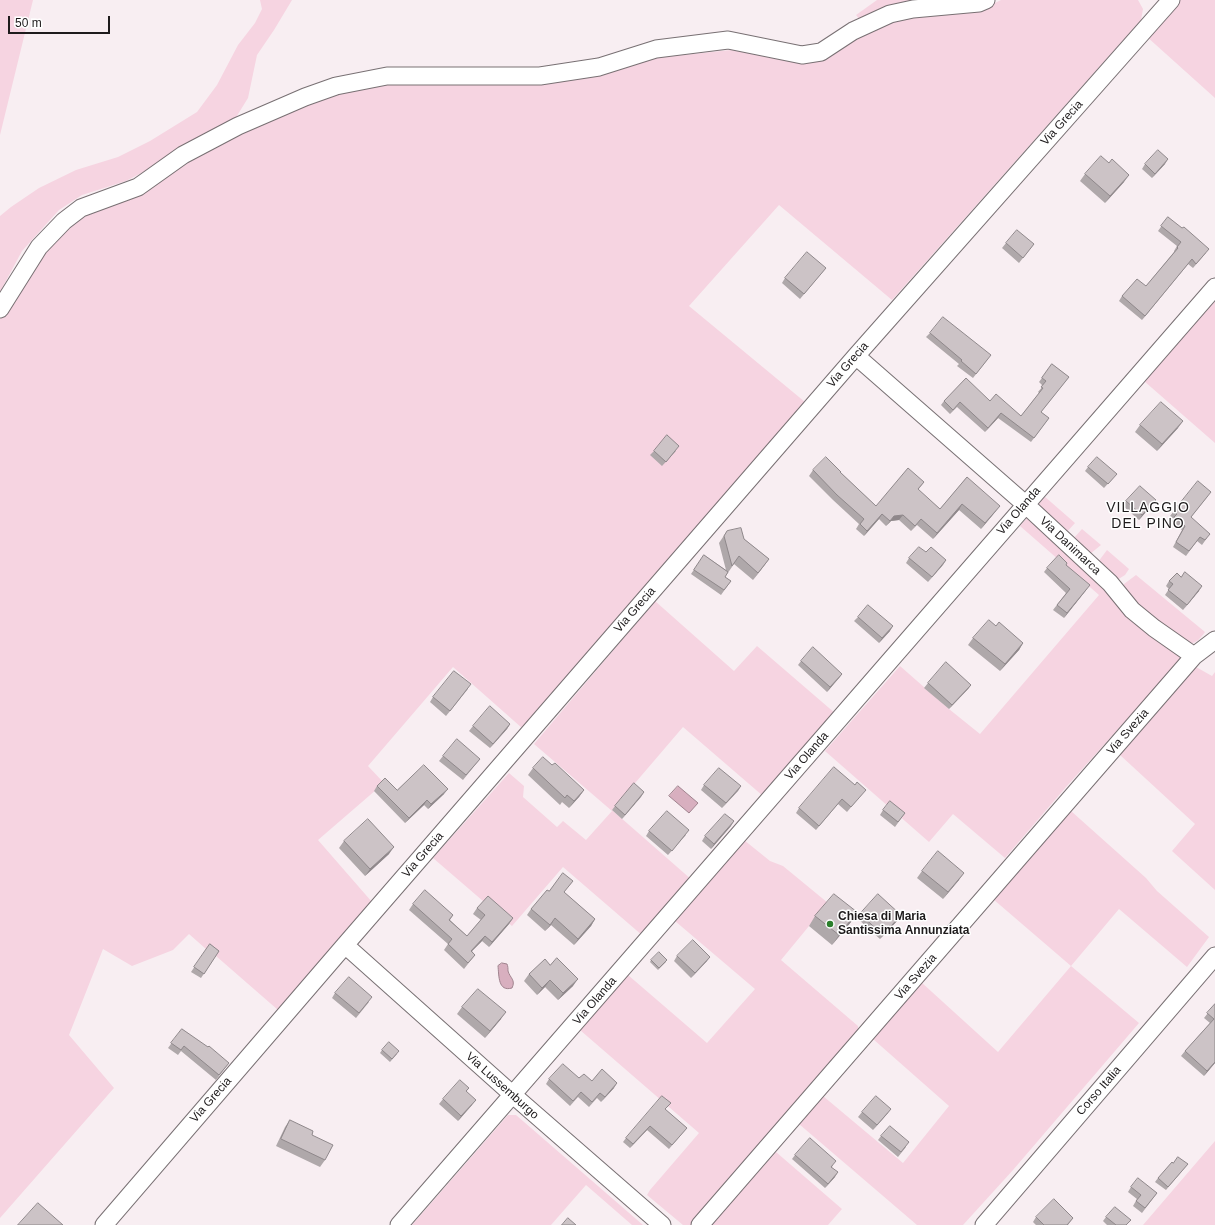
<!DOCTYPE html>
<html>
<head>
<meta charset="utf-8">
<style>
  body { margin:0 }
  #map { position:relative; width:1215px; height:1225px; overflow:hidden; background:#f8eef2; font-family:Helvetica,sans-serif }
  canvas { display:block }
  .scale { position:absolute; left:8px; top:16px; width:102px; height:18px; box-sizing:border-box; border:2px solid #1e1b1c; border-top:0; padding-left:5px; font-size:12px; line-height:14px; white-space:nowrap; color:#1e1b1c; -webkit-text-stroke:3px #fff; paint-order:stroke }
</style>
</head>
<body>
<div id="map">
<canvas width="1215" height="1225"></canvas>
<div class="scale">50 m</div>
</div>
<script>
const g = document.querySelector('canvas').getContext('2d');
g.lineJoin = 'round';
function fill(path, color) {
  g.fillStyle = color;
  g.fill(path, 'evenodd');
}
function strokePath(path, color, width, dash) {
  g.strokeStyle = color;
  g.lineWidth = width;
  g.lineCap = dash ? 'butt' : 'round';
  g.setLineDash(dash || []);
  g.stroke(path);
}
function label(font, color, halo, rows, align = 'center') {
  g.font = font + ' Helvetica,sans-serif';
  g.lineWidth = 3;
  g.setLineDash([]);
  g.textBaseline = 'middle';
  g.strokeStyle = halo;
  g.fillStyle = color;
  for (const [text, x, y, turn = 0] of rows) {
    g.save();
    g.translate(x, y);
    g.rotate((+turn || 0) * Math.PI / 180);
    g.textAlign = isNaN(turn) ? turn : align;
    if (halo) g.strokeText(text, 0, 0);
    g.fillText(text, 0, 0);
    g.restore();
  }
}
const green = new Path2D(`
  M0,0H33L0,135Z
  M260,0H292L274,30L257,55L248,98L235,119L147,170L126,181L82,195L59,210L22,251L0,292V216L11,207L39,188L76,170L118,157L150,141L197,112L217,85L238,45L255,23L262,9Z
  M877,0H973L861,21L856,15Z
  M1001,0H1138L1143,9L1141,20L892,300L779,205L689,306L805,402L522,728L453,667L368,766L384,783L318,840L372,902L278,1010L216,956L206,949L189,934L173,950L132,966L103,949L69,1035L114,1088L0,1218V319L8,311L44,251L84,215L247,128L334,94L387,82L538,84L593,77L654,58L731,50L802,59L839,48L891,22L910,15L985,8Z
  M1177,0H1215V98L1146,36Z
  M1215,301V443L1144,381Z
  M1044,496L1075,523L1066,533L1039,509L1037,504Z
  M1031,518L1184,656L1066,787L1005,858L953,814L929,842L825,751L900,666L949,709L980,734L1099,595L1020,526L1026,519Z
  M1082,529L1101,545L1090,554L1073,539Z
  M1107,550L1129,569L1125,575L1117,580L1098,562Z
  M1136,575L1205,632C1200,639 1197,642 1190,644L1154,624L1123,589L1124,584Z
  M655,601L734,671L757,646L836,714L763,796L683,727L612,810L692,880L643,936L563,867L512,926L433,858L509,773L524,786L523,797L557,827L563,821L586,840L612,811L534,744Z
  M1196,667L1212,676L1215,672V890L1172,851L1195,824L1120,755Z
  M1071,811L1146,878L1157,891L1209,937L1187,967L1119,909L1071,966L1139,1023L1013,1170L963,1225H917L799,1124L823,1096L903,1163L949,1106L873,1039L921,982L998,1052L1071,966L993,899Z
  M744,840L770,861L783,866L828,903L781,960L858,1026V1031L840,1051L813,1086L694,1225H683L647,1195L650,1190L699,1133L580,1030L628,975L707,1043L755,989L675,921Z
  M508,1115H516L643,1225H632L586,1185L551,1225H412Z
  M1215,1141V1225H1143Z
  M776,1152L842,1209L828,1225H711Z`);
const water = new Path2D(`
  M678,786L698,803L689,813L669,796Z
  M502,963L507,964C508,966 508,969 508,971C510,978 516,980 512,988C498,992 499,976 498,966Z`);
const minor = new Path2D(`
  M0,309L39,247L64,221L81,208L138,187L183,155L238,126L305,97L336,86L387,76H540L599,67L656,49L728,40L802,55L821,52L853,31L890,14L913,9L979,3L986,0
  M856,356L1025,504L1110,583L1132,610L1154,628L1194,656
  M345,945L513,1095L662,1225
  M104,1225L345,945L856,356L1171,0
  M399,1225L1215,287
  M700,1225L1194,656L1215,640
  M984,1225L1215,956`);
const wall = new Path2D(`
  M1145,164H1165L1152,178L1142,169Z
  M1085,174L1124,182L1105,203L1080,181Z
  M1168,217L1206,253L1193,268L1188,264L1142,320L1119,301L1122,296L1146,286L1174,252V251L1177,246L1158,231Z
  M1006,243L1034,244L1019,263L1002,248Z
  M826,268L800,299L782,283L785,278Z
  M930,333L987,360L973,378L957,366L959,364L926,337Z
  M1052,364L1069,377L1041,412L1049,418L1031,442L998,418L985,432L957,407L950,414L941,405L944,401H990L1021,416L1039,393L1038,392L1043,386L1039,382Z
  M1140,425L1178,428L1157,451L1135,432Z
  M654,451H676L662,466L650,455Z
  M1088,467L1113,478L1104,488L1085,471Z
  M813,470L840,472L876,506L924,482L918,490L940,509L967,477L996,511L981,529L959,510L933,539L917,525L911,531L899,520L891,521L886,526L879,519L864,536L856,529L859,524L833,500L809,476Z
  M1208,496L1191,517L1207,538L1202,545L1197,541L1186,556L1173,547L1182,530L1171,522L1174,519L1170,516L1174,511Z
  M1126,501L1152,505L1139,520L1123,506Z
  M727,531L744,539L769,559L753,580L734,564L725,577L731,581L721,595L691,574L704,555L726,570L719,543Z
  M926,552L946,560L928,582L906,563L909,558Z
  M1066,565L1087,589L1064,618L1053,610L1066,593L1044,572L1047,568Z
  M1169,581L1199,591L1183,610L1165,595L1169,589L1166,586Z
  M858,617L890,631L879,643L854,621Z
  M996,626L1023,643L1019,650L1000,671L968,645L973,638Z
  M801,661L842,674L839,678L827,692L798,665Z
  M928,683L971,685L968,689L949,709L924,688Z
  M468,689L446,716L430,702L433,697Z
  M510,724L507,729L490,748L469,731L473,726Z
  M443,756L480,759L463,780L439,761Z
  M533,768L584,790L579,797L569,808L562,802L560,805L528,775Z
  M704,785L741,786L722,808L701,790Z
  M377,786L397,790L444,794L428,809L424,805L405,823L374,791Z
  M644,792L622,819L612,810L615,806Z
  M862,794L847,812L838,804L816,830L796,813L799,808Z
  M883,810L905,813L895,827L880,815Z
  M731,826L711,849L702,841L705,836Z
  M649,831L686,835L668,855L646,836Z
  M344,841L389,854L365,876L339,848Z
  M922,871L959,880L943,899L917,878Z
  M573,881L564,892L595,919L591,926L574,945L551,925L545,931L527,915L531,909Z
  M413,904L453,915L450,920L467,936L481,920L473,914L477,908L513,918L509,924L489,947L482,941L472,951L475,955L471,960L464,969L444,950L448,944L409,910Z
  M860,914L901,915L898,920L880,939L857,918Z
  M815,916L851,922L832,945L809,926Z
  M210,944L219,951L201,978L191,972Z
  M677,956L707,961L691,978L674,961Z
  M651,960L666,962L658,970L650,962Z
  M550,965L573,986L558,1000L545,987L537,995L524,981L529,974Z
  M335,993L369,1002L356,1018L332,998Z
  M1215,1004V1063L1204,1076L1181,1056L1185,1051L1210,1023L1204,1018Z
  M462,1007L501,1019L485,1038L457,1014Z
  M182,1029L229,1063L216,1080L181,1051L178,1055L168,1048Z
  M382,1050L397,1054L390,1062L380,1053Z
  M579,1078L592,1081L614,1088L601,1102L597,1098L589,1107L578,1097L570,1106L546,1084L549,1079Z
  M469,1088L466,1092L472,1105L458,1121L439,1104L443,1099Z
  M666,1110L687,1128L669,1149L647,1130L630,1148L623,1142L626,1138Z
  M862,1112L888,1113L873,1130L858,1117Z
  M290,1120L312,1135L325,1160L320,1167L276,1146L285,1127Z
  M881,1136L906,1147L898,1157L878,1140Z
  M795,1155L833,1165L832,1167L835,1177L825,1188L792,1159Z
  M1173,1163L1188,1164L1166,1190L1155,1182L1158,1178Z
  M1131,1187L1157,1193L1142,1213L1133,1206L1137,1199L1128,1192Z
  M1036,1217L1073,1218L1068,1225H1036L1033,1222Z
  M1106,1217L1127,1225H1107L1103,1221Z`);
const shadedWall = new Path2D(`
  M1168,159L1165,164L1152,178L1155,174Z
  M1129,175L1124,182L1105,203L1110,196Z
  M1192,259L1188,264L1142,320L1145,316Z
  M1001,413L998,418L985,432L988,428Z
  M1183,421L1178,428L1157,451L1162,444Z
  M1156,500L1152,505L1139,520L1142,515Z
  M962,504L959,510L933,539L937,533Z
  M1000,506L996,511L981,529L985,523Z
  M882,514L879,519L864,536L867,531Z
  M903,515L899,520L891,521L886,526L894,516Z
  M769,559L764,566L753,580L758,573Z
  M946,560L943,565L928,582L932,577Z
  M1090,585L1087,589L1064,618L1067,613Z
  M1202,586L1199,591L1183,610L1187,605Z
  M893,626L890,631L879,643L882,638Z
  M1023,643L1019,650L1000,671L1005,664Z
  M842,674L839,678L827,692L830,687Z
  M971,685L968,689L949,709L952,705Z
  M510,724L507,729L490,748L493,744Z
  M741,786L738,791L722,808L726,803Z
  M448,789L444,794L428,809L431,804Z
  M584,790L579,797L569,808L574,801Z
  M644,792L641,797L622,819L625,815Z
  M427,800L424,805L405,823L409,818Z
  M734,821L731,826L711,849L714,844Z
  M394,847L389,854L365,876L370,869Z
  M964,873L959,880L943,899L948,892Z
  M857,912L851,922L832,945L839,935Z
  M901,915L898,920L880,939L883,935Z
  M513,918L509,924L489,947L492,942Z
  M555,918L551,925L545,931L550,925Z
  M595,919L591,926L574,945L578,939Z
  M485,936L482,941L467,956L471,951Z
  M710,957L707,961L691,978L695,973Z
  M578,979L573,986L558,1000L563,993Z
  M550,980L545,987L537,995L542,988Z
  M506,1012L501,1019L485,1038L490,1031Z
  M1215,1062V1063L1204,1076L1207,1071Z
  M617,1083L614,1088L601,1102L605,1097Z
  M476,1100L472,1105L458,1121L461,1116Z
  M891,1109L888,1113L873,1130L877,1125Z
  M650,1126L647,1130L630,1148L633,1144Z
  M838,1172L835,1177L825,1188L828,1184Z`);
const building = new Path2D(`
  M1158,150L1168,159L1155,174L1145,164Z
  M1101,156L1109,163L1112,159L1129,175L1110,196L1085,174Z
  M1168,217L1182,228L1184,227L1209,249L1196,264L1192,259L1145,316L1122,296L1137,279L1146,286L1178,248L1177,247L1181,242L1161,226Z
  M1017,230L1034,244L1023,258L1006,243Z
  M807,252L826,268L804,294L785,278Z
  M943,317L991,355L976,374L961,361L962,360L930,333Z
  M1052,364L1069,377L1041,412L1049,418L1034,438L1001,413L988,428L960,402L953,410L944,401L966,378L990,401L996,394L1021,416L1043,388L1041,387L1046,381L1042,378Z
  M1161,402L1183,421L1162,444L1140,425Z
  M667,435L679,446L666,462L654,451Z
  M826,457L841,472H840L876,506L908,468L924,482L918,489L940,509L967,477L1000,506L985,523L962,504L937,533L921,519L915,526L903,515L894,516L890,521L882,514L867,531L860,524L864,519L837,495L813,470Z
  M1097,457L1117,474L1108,484L1088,467Z
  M1198,481L1211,492L1191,517L1210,534L1205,540L1200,537L1189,551L1176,542L1185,526L1174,517L1177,514L1174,511Z
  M1140,486L1156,500L1142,515L1126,501Z
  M741,528L744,539L769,559L758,573L739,556L732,566L724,536L727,531Z
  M919,547L926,552L931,547L946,560L932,577L909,558Z
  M704,555L728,572L725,577L731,581L724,590L694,570Z
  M1059,555L1067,563L1066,565L1090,585L1067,613L1057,605L1070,589L1047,568Z
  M1185,572L1202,586L1187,605L1168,590L1173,584L1169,581L1177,573L1181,577Z
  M868,605L893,626L882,638L858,617Z
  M989,620L996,626L999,622L1023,643L1005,664L973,638Z
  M813,647L842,674L830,687L801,661Z
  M946,662L971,685L952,705L928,683Z
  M454,671L471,684L450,711L433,697Z
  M490,706L510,724L493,744L473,726Z
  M457,739L480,759L466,775L443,756Z
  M543,757L552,765L555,763L584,790L574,801L567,795L565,798L533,768Z
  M424,765L448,789L431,804L427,800L409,818L377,786L385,778L397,790Z
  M834,767L855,785L857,782L866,790L851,807L842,799L819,826L799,808Z
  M719,768L741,786L726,803L704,785Z
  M634,783L644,792L625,815L615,806Z
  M890,801L905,813L898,822L883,810Z
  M667,811L689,830L672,851L649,831Z
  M725,814L734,821L714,844L705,836Z
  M368,819L394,847L370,869L344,841Z
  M938,851L964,873L948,892L922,871Z
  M563,873L573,881L564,892L595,919L578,939L555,918L550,925L531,909L547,890L549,891Z
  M425,890L453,915L449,920L467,936L485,915L477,908L488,896L513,918L492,942L485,936L471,951L475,955L468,963L448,944L452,939L413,904Z
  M834,894L857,912L839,935L815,916Z
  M878,894L901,915L883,935L860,914Z
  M693,940L710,957L695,973L677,956Z
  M210,944L219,951L204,974L194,967Z
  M659,952L667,960L659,968L651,960Z
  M557,958L578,979L563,993L550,980L542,988L529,974L545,959L550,965Z
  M349,977L372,997L359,1013L335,993Z
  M478,989L506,1012L490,1031L462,1007Z
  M1215,1004V1062L1207,1071L1185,1051L1214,1019L1207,1013Z
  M182,1029L208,1047L209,1046L229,1063L219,1075L184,1046L181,1050L171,1043Z
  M389,1042L399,1051L392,1059L382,1050Z
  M563,1064L579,1078L584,1074L592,1081L602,1069L617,1083L605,1097L600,1093L592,1102L581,1092L573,1101L549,1079Z
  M460,1080L469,1088L466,1091L476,1100L461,1116L443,1099Z
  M662,1096L671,1103L665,1109L687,1128L672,1145L650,1126L633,1144L626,1138Z
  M876,1096L891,1109L877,1125L862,1112Z
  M290,1120L313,1131L312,1135L333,1145L325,1160L281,1139Z
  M890,1126L909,1142L901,1152L881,1136Z
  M810,1138L836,1161L831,1167L838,1172L828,1184L795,1155Z
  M1178,1157L1188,1164L1168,1187L1158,1178L1172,1162L1173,1163Z
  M1138,1178L1157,1193L1145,1208L1136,1201L1141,1195L1131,1187Z
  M1054,1199L1073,1218L1067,1225H1044L1036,1217Z
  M38,1203L63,1225H18Z
  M1115,1207L1131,1220L1126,1225H1116L1106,1217Z
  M568,1218L576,1225H562Z`);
const markers = [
  [830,924,4,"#2a7e2b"]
];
const streetNames = [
  ["Via Grecia",1062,123,-48],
  ["Via Grecia",848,365,-49],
  ["Via Olanda",1019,511,-49],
  ["Via Danimarca",1070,546,43],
  ["Via Grecia",635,610,-49],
  ["Via Svezia",1128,732,-49],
  ["Via Olanda",807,756,-49],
  ["Via Grecia",423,855,-49],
  ["Via Svezia",916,977,-49],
  ["Via Olanda",595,1001,-49],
  ["Via Lussemburgo",502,1086,42],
  ["Corso Italia",1099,1091,-49],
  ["Via Grecia",211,1100,-49]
];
const poiNames = [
  ["Chiesa di Maria",838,917],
  ["Santissima Annunziata",838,931]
];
const quarterNames = [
  ["VILLAGGIO",1148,508],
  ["DEL PINO",1148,524]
];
fill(green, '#f6d4e1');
fill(water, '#d8afbf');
strokePath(water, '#a0838e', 1);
strokePath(minor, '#787073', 19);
strokePath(minor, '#fff', 17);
fill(wall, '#afa8aa');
fill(shadedWall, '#8f888b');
fill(building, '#ccc3c6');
strokePath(building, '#8f888b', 1);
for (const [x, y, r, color] of markers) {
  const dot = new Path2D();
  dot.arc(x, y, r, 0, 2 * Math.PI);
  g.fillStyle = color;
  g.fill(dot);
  strokePath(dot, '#fff', 1.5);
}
label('12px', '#1e1b1c', '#fff', streetNames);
label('bold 12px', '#1e1b1c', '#fff', poiNames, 'left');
g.letterSpacing = '1px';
label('14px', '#1e1b1c', '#fff', quarterNames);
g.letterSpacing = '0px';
</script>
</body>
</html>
